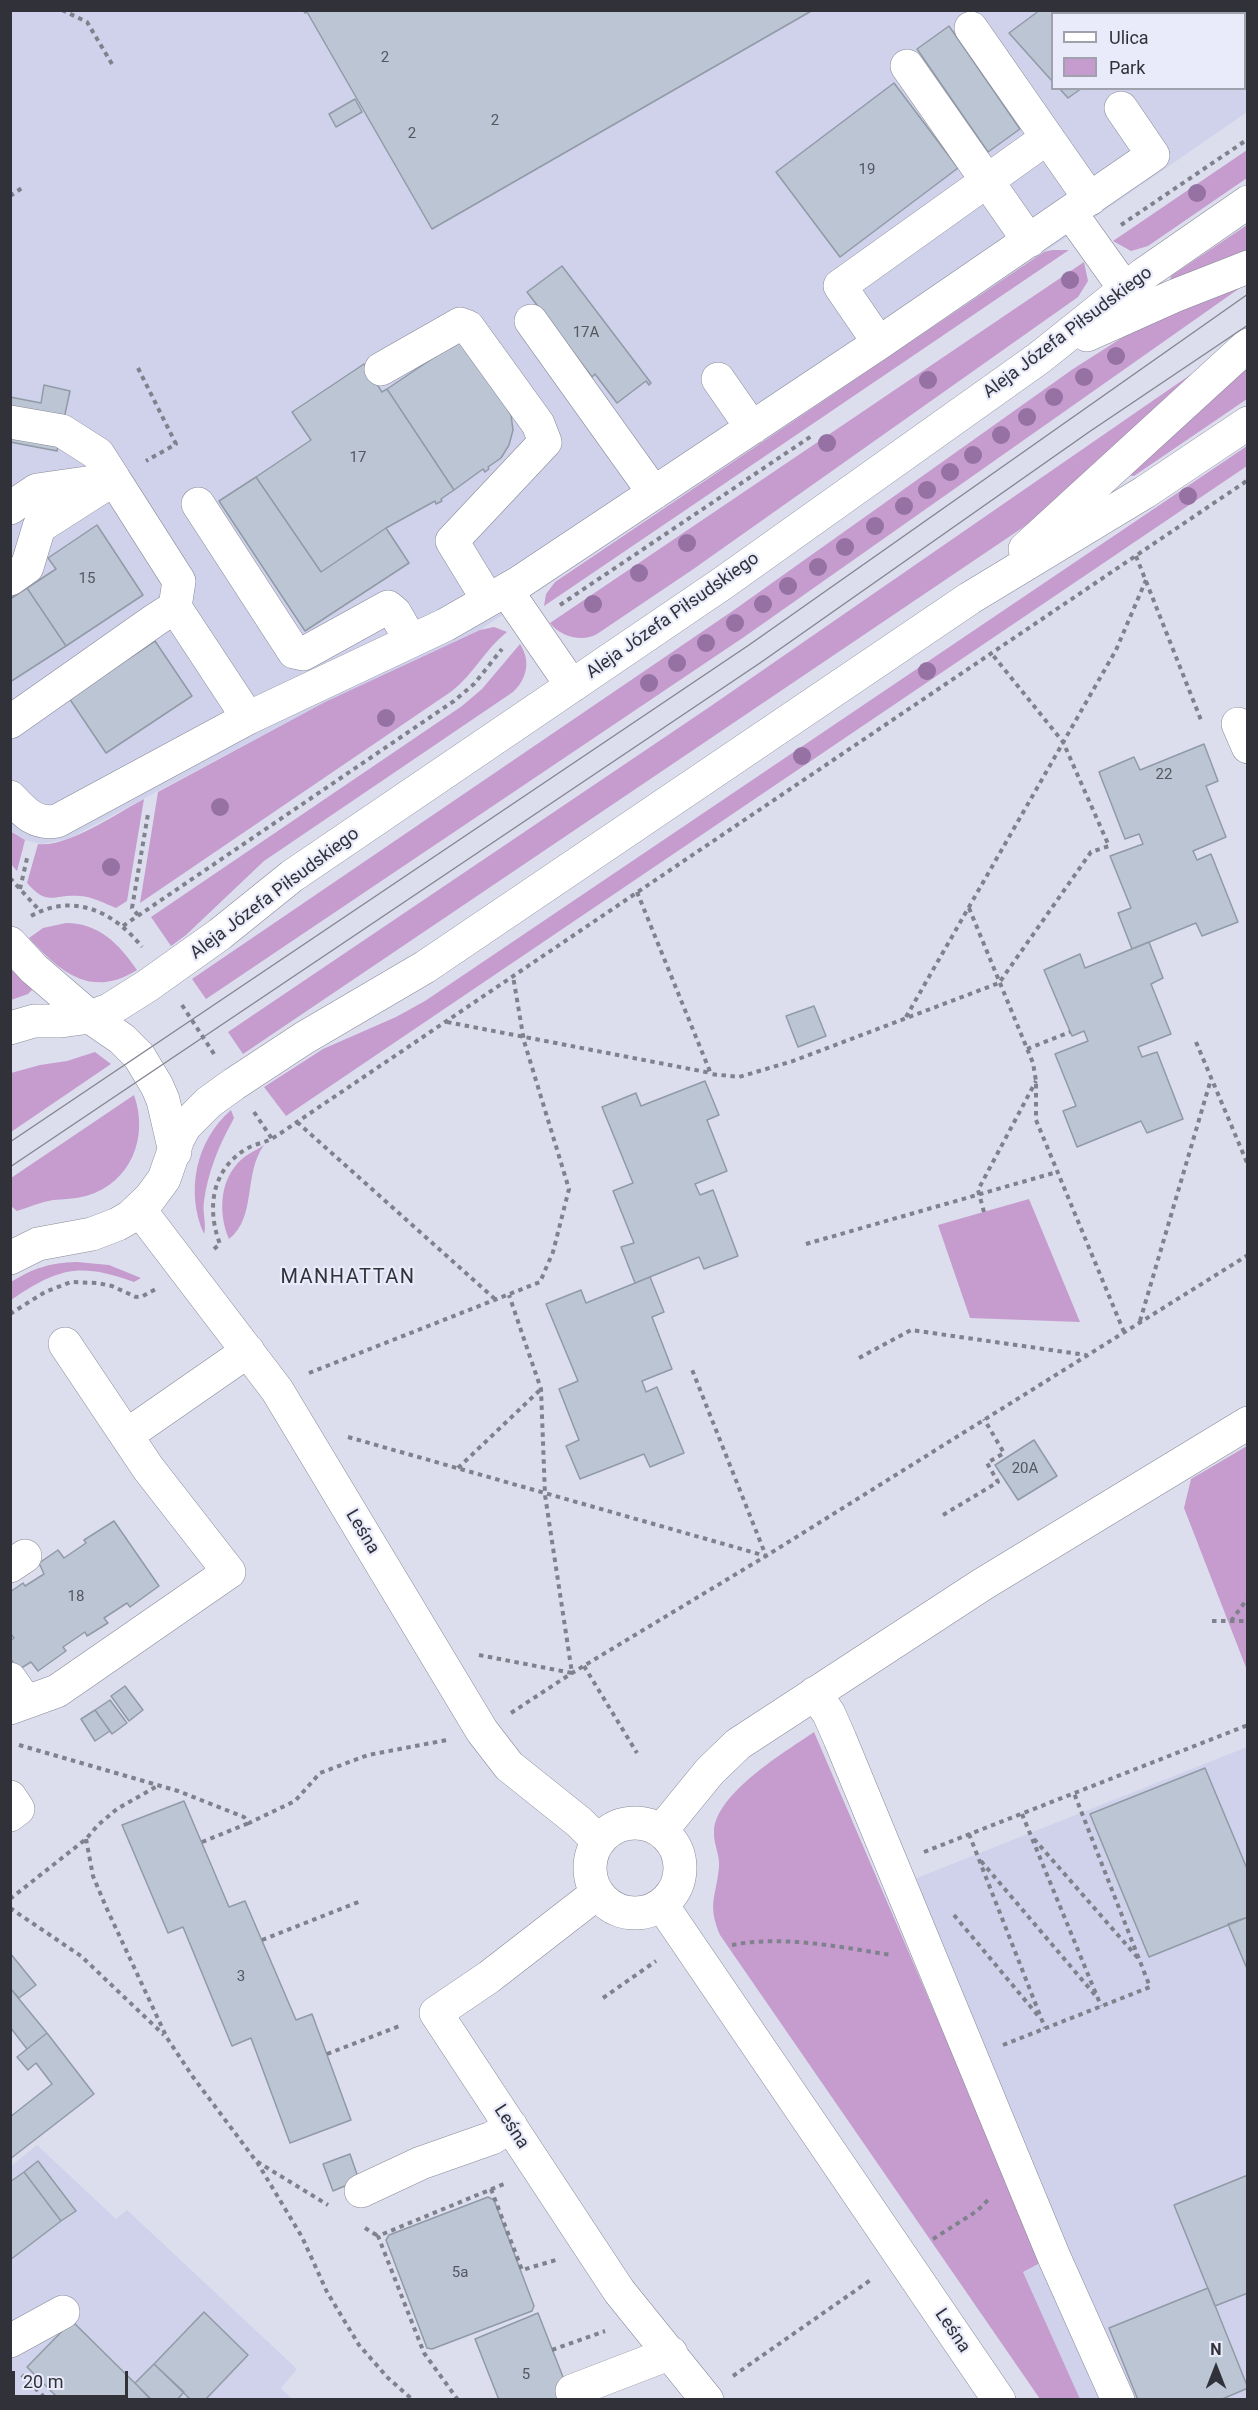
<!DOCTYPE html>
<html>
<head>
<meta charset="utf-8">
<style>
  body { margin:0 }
  #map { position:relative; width:1258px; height:2410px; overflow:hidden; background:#dcdeee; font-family:Roboto,sans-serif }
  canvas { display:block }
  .frame { position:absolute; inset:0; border:12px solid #313239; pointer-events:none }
  .legend { position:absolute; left:1051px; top:12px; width:195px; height:78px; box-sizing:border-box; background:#e9ebfb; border:2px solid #9fa1ad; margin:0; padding:8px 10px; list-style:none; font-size:18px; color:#313239 }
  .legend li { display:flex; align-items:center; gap:12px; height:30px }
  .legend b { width:30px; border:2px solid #9fa1ad }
  .north { position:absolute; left:1186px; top:2338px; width:60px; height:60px; -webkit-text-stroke:4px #e9ebfb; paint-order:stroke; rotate:0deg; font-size:16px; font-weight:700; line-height:24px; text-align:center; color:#313239 }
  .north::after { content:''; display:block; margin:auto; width:21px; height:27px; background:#313239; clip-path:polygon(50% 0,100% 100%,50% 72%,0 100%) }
  .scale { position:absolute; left:12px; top:2371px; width:116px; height:27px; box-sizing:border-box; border:3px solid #313239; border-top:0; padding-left:8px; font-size:18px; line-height:21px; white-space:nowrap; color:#313239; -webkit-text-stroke:4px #e9ebfb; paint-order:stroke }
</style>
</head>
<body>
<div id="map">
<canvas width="1258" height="2410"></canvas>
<div class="frame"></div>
<ul class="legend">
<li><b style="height:8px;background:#fff"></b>Ulica</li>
<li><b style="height:16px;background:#c59ccd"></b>Park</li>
</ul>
<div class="north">N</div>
<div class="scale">20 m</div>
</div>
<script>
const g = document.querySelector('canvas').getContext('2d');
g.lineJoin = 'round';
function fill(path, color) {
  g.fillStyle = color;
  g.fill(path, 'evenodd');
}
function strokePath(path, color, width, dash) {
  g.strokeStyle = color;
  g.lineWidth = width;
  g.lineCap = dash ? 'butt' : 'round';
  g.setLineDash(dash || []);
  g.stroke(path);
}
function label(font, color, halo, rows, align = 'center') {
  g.font = font + ' Roboto,sans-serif';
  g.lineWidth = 4.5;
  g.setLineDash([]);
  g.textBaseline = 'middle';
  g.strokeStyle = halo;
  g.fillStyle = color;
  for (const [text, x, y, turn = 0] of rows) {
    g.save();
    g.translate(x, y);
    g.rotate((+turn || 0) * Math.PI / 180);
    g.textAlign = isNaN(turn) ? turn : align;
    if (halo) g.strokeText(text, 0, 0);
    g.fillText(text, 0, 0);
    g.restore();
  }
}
const built = new Path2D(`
  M11,11H1247V112L971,303L480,630L325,702L68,839L42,844L25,840L11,831ZM1052,14H1244V88H1052Z
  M1247,1747V2399H1080L1023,2272L1041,2263L884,1891Z
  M37,2145L116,2219L127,2210L297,2369L281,2388L292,2399L11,2400V2166Z`);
const green = new Path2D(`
  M1247,150V178L1148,246L1131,251L1113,241Z
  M1247,225V253L1170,281L1171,276Z
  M1052,250H1069L544,606L546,594L555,582L1044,252Z
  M1084,262L1088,281L1078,297L692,570L597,634C582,643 560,636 550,623Z
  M1247,283L744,637L206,999L192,979L734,610L1073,369L1131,332Z
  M1231,344L1031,522L243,1054L228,1032L708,708L1203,366L1202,364Z
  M1247,364V399L1134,476L1127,475Z
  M1247,446V466L286,1116L264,1087L323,1049L396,1017L425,1001Z
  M494,627L507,632C485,649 474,674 452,691L140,903L158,792L325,702L480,630Z
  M520,644C531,661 527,679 513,692L264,861L186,935L171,946L151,917L462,706L482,689Z
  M144,799L127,901L116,908C104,903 93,897 80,896C53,894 48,907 27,883L38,844C67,848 117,813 144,799Z
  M10,831L25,840L17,871L11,864Z
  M66,923C99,923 119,944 137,970C91,999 60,972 29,938L43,928Z
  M10,969L30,986L32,990L28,994L11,1000Z
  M95,1052L111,1064L11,1132V1073L40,1065L67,1061Z
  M134,1095C149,1137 131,1183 86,1196C75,1199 64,1199 53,1200C41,1202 29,1207 17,1211L11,1206V1178Z
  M231,1110L234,1118L232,1122C218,1147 208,1173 204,1201C202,1212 207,1225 204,1234C185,1192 196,1140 231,1110Z
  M264,1145C243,1174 257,1217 229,1239C219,1216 219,1184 237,1164C243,1156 255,1151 264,1145Z
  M1029,1199L1080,1322L970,1318L938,1225Z
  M77,1262L109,1265L141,1278L134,1282C79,1262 58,1268 11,1300V1282C34,1268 49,1263 77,1262Z
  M1247,1446V1670L1184,1508L1191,1479Z
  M814,1732L1042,2262L1023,2272L1080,2399H1040L720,1935C707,1904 716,1898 719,1867C720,1855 713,1843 714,1831C716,1793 785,1752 814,1732Z`);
const building = new Path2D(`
  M303,10H813L432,229L307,12L305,13Z
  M1040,10H1076L1079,14H1052V81L1009,33Z
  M1076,10H1160L1163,14H1079Z
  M949,26L1020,129L988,152L917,49Z
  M894,83L958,168L840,257L776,172Z
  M1059,88H1082L1068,98Z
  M355,99L362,112L336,127L329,114Z
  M562,266L651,383L649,385L646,381L617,403L595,374L592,377L527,292Z
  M463,338L511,415L513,430L509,445L501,458L488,467L489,469L485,472L483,469L454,490L387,389Z
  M364,364L382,392L387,389L454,490L441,499L442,501L436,504L435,501L386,528L321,572L256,477L311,440L292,412Z
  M44,385L70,391L57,451L10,442V397L41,403Z
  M256,477L321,572L386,528L409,563L305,631L219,501Z
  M97,525L143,595L66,646L27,588L56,569L48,558Z
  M27,588L66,646L10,682V599Z
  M155,641L192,696L106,753L69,698Z
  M1204,744L1218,781L1206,786L1226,837L1193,851L1197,860L1211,854L1238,922L1202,936L1196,923L1132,949L1118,913L1131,908L1110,856L1143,844L1139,834L1125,839L1099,772L1134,757L1140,770Z
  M1149,942L1163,978L1151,984L1171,1034L1138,1047L1142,1057L1157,1052L1183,1119L1147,1133L1141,1121L1077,1147L1063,1111L1076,1106L1055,1054L1088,1041L1084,1031L1072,1036L1044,970L1080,954L1085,968Z
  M814,1006L826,1036L798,1047L786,1016Z
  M705,1081L719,1115L707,1120L727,1171L695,1184L700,1195L713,1190L738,1256L704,1269L699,1257L635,1283L621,1247L634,1243L613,1191L633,1183L602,1107L636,1093L641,1106Z
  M650,1277L664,1312L652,1317L672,1369L642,1381L646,1392L657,1387L684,1453L650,1467L644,1454L580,1479L566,1446L579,1440L559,1389L578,1381L546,1304L581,1290L586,1303Z
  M1034,1440L1057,1476L1018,1500L995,1465Z
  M114,1521L159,1586L130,1607L127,1603L104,1618L108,1623L87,1636L85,1632L63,1647L66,1651L38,1671L31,1662L18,1670L10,1658V1641L14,1638L10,1633V1592L23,1583L25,1586L44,1574L39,1563L58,1550L64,1558L86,1543L84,1540Z
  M125,1686L143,1710L129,1721L111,1696Z
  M110,1700L127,1723L112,1734L95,1710Z
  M95,1710L110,1731L95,1741L81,1719Z
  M1205,1768L1248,1871V1917L1149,1957L1090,1814Z
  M184,1801L229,1907L245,1901L296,2020L312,2014L351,2120L290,2143L251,2038L232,2046L183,1927L168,1933L122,1825Z
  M1248,1917V1971L1228,1924Z
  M10,1953L36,1985L19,1998L10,1988Z
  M10,1988L47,2033L27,2049L10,2027Z
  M47,2033L94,2094L10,2159V2117L52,2084L36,2063L28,2070L17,2057Z
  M350,2154L359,2180L333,2191L323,2164Z
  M38,2161L76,2211L61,2221L24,2172Z
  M24,2172L61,2221L10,2260V2182Z
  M1248,2175V2293L1215,2306L1174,2205Z
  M488,2197L494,2200L534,2306L532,2311L432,2349L427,2348L386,2240L389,2235Z
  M1208,2288L1248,2388L1220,2400H1138L1109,2328Z
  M204,2312L248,2355L205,2400H191L154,2364Z
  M538,2313L572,2400H499L475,2339Z
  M72,2321L151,2399V2400H60L27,2367Z
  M154,2364L184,2392L177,2400H151L135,2383Z`);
const path = new Path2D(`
  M62,10L87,22L112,64
  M10,196L22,188
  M1121,225L1248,139
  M138,368L176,444L146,461
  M1136,556L1201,720
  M560,605L813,435
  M10,878L40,911
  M20,889L28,854
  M637,892L711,1074L739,1077L793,1061L999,983L1091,852L1109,846L1063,742L992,654
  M969,908L1033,1063L1036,1081V1120L1124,1332
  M138,915L132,908L148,814
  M31,916C74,892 114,912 142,947
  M123,926L454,701L474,684L502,649
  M182,1005L214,1054
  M906,1017L1116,650L1146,580
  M447,1022L711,1073
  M1196,1042L1248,1165
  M1027,1049L1070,1032
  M254,1112L272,1139
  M297,1122L496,1300
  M984,1212L978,1190L1036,1081
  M806,1244L1057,1172
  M214,1249L220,1244C206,1208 212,1168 248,1148C255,1144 263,1143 269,1140C279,1135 288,1128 297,1122L1248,480
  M10,1314L45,1292L71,1282L97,1283L112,1286L136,1297L143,1296L156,1289
  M1140,1321L1211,1079
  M859,1358L911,1330L1086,1355
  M309,1373L540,1282L553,1252L569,1189L524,1041L513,976
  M348,1437L766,1556L691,1367
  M458,1468L541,1389
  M943,1515L998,1482L987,1463L1004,1453L984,1419
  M1212,1621H1248
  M1231,1621L1248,1598
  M479,1655L572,1673L545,1495L541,1389L509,1295
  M584,1666L637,1753
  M511,1713L572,1673L766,1556L1248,1255
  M19,1745L178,1791L244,1817L249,1823L295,1801L320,1773L368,1755L447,1740
  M1022,1814L1101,2006
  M969,1834L1045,2028
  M86,1839L93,1876L106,1907L167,2038L193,2077L256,2161L328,2205
  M1034,1839L1138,1958
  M202,1842L249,1823
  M924,1852L1248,1725
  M981,1861L1095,1995
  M10,1899L86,1839L98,1825L117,1809L159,1785
  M10,1908L81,1956L164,2035
  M954,1915L1040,2018
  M262,1940L361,1901
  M732,1945C783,1935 840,1947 891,1955
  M603,1998L656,1961
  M1003,2045L1150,1987L1074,1793
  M327,2054L402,2025
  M257,2162L302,2237L327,2292L359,2345L388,2378L413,2400
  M491,2189L522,2270L556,2260
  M365,2228L378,2236
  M933,2239L977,2211L990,2198
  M552,2350L605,2331
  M22,2375L47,2400
  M733,2376L872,2279
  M458,2400L424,2353L378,2236L504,2184`);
const minor = new Path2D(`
  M971,28L1090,199
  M907,66L1029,241
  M1070,212L1125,289
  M531,321L654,493
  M1087,335L1174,296L1248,267
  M879,343L840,286L1047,138
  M381,369L460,324L468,327L538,424L545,442L452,541L488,600
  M718,379L752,428
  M10,422L62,431L98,454L114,479L39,527L27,567L10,579
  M198,504L294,652L303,654L388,607L395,613L411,641
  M10,508L37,490L114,479L179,581L175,607L248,718
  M1025,549L1248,345
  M506,590L572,686
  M10,722L155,620L175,607
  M1238,724L1248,747
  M10,797C24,812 35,825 57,821L248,718L445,625L520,582L879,343L1153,155L1121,108
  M10,943L34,969L90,1017L122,1039L139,1056L157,1086L163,1100L175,1152
  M10,1028L34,1021H61L90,1017L109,1010L147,986L220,934L292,876L723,583L1039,358L1144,274L1248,202
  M139,1209L277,1390L482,1731L509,1766L579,1822L598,1841
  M10,1258L38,1244L92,1234L118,1224L130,1217L150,1198L164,1179L178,1139L185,1126L209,1102L234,1084L304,1038L425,967L970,598L1145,492L1248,423
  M127,1435L248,1351
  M10,1566L25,1556
  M10,1679L26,1702
  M815,1693L829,1714L840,1739L1054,2257L1118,2400
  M10,1708L57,1691L229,1572L148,1468L65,1344
  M10,1797L18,1809L10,1815
  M590 1868a45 45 0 1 1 90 0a45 45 0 1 1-90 0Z
  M661,1831L710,1771L738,1744L983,1584L1248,1423
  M596,1894L489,1977L436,2013L619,2291L707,2400
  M662,1905L999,2400
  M361,2191L421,2163L492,2138L511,2126
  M10,2341L63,2312
  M572,2391L671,2353`);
const tram = new Path2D(`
  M10,1142L749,645L1248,294
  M10,1167L760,663L1089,432L1248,325`);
const trees = [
  [1197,193],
  [1070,280],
  [1116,356],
  [1084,377],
  [928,380],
  [1054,397],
  [1027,417],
  [1001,435],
  [827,443],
  [973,455],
  [950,472],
  [927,490],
  [1188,496],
  [904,506],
  [875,526],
  [687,543],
  [845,547],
  [818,567],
  [639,573],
  [788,586],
  [593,604],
  [763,604],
  [735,623],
  [706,643],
  [677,663],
  [927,671],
  [649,683],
  [386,718],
  [802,756],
  [220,807],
  [111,867]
];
const numberNames = [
  ["2",385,58],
  ["2",495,121],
  ["2",412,134],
  ["19",867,170],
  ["17A",586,333],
  ["17",358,458],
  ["15",87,579],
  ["22",1164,775],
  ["20A",1025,1469],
  ["18",76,1597],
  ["3",241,1977],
  ["5a",460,2273],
  ["5",526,2375]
];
const streetNames = [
  ["Aleja Józefa Piłsudskiego",1068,333,-37],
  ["Aleja Józefa Piłsudskiego",673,616,-35],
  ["Aleja Józefa Piłsudskiego",275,894,-37],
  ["Leśna",362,1532,59],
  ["Leśna",511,2127,57],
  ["Leśna",952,2331,56]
];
const neighbourhoodNames = [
  ["MANHATTAN",348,1278]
];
fill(built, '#cfd2ea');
fill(green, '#c59ccd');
fill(building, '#bbc5d3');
strokePath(building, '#919aa7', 1.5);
strokePath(minor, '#878998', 34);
strokePath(path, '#7f818c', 4, [4.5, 4.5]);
strokePath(minor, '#fff', 33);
strokePath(tram, '#858792', 1.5);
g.fillStyle = '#9571a4';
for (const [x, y] of trees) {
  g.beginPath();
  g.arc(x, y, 9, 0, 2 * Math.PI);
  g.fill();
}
label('15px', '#545760', null, numberNames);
label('18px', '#313239', '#e9ebfb', streetNames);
g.letterSpacing = '1.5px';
label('20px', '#313239', '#e9ebfb', neighbourhoodNames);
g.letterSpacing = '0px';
</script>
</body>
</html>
